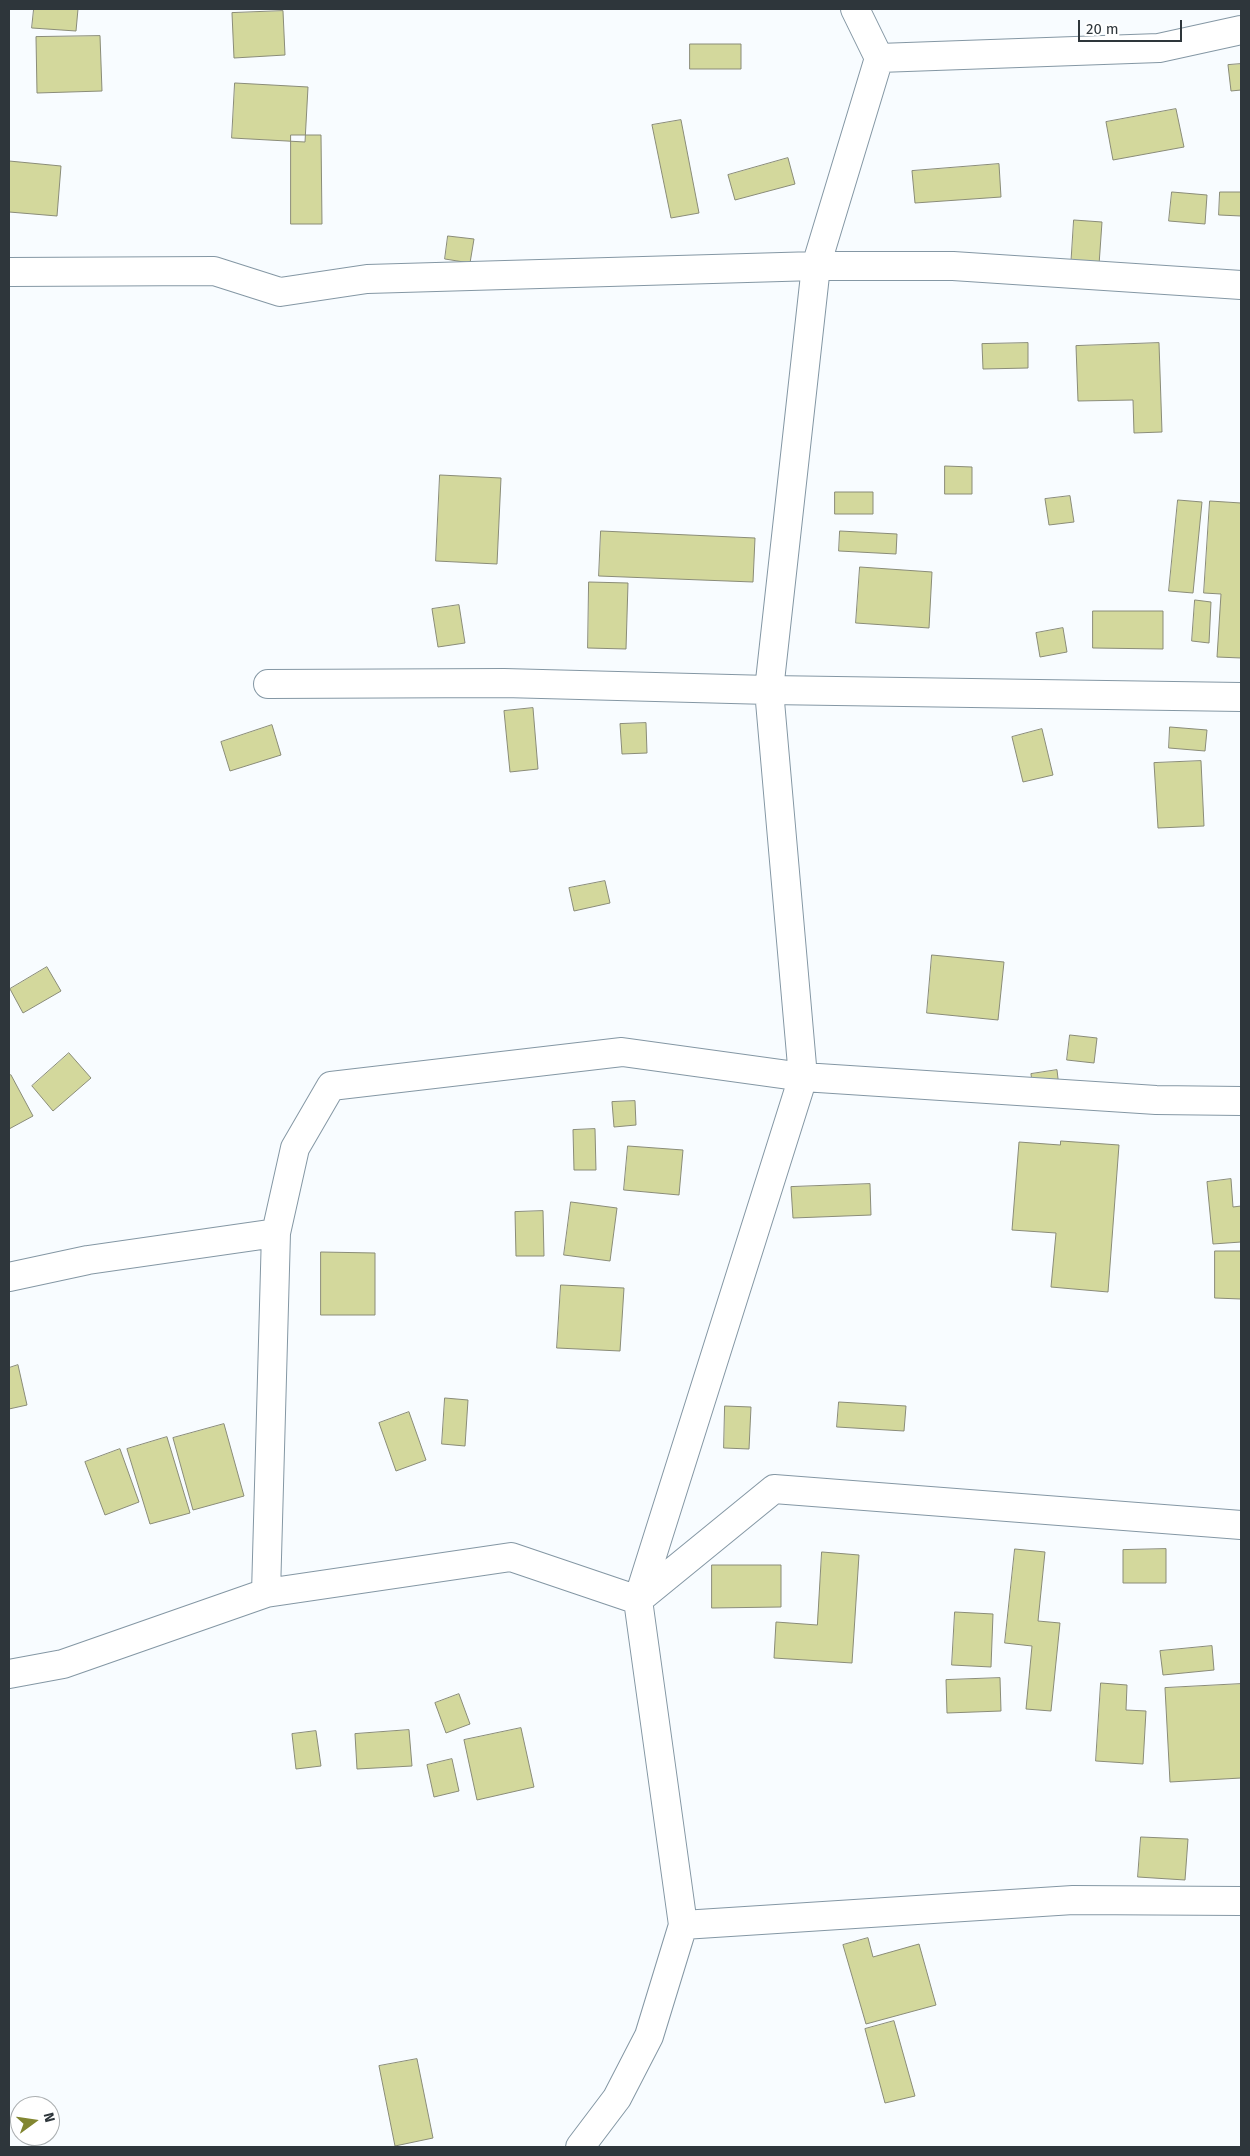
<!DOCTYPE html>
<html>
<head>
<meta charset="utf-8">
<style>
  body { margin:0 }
  #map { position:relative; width:1250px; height:2156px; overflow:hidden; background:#f8fcff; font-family:"Fira Sans",sans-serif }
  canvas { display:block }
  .frame { position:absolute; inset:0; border:10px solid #2e363b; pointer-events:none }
  .north { position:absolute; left:10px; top:2096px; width:50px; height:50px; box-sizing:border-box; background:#fff; border:1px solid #abafb1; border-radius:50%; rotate:76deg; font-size:14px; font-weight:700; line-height:20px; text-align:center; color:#2e363b }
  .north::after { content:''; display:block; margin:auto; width:18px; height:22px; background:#828631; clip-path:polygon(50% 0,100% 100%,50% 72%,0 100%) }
  .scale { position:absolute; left:1078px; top:20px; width:104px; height:22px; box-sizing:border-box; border:2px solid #2e363b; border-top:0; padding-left:6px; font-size:15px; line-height:18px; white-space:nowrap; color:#2e363b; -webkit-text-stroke:4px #fff; paint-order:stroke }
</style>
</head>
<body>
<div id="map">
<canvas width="1250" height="2156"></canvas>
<div class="frame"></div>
<div class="north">N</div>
<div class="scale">20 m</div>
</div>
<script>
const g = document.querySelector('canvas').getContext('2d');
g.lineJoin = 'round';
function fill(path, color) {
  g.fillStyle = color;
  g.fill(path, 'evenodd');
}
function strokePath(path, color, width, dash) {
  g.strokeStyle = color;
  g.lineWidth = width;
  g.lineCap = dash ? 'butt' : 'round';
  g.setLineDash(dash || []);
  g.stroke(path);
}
const building = new Path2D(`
  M34,9H78L76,31L32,28Z
  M283,11L285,55L234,58L232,13Z
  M100,36L102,91L37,93L36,37Z
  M690,44H741V69H690Z
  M1241,64V90L1231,91L1228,65Z
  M235,83L308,87L305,142L232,138Z
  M1176,109L1184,147L1113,160L1106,122Z
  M681,120L699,213L671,218L652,125Z
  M291,135H321L322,224H291Z
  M788,158L795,184L735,200L728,175Z
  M9,161L61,166L57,216L9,212Z
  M999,164L1001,197L915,203L912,171Z
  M1172,192L1207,195L1205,224L1169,221Z
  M1220,192H1241V216L1219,215Z
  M1074,220L1102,222L1099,265L1070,282Z
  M448,236L474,239L470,263L445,259Z
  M1028,343V368L983,369L982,344Z
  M1159,343L1162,432L1134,433L1133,400L1078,401L1076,346Z
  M945,466L972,467V494H945Z
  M440,475L501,478L497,564L436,561Z
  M835,492H873V514H835Z
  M1070,496L1074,522L1049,525L1045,499Z
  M1178,500L1202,502L1193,593L1169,591Z
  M1210,501L1241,503V658L1217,657L1221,594L1204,593Z
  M601,531L755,538L753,582L599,576Z
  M840,531L897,534L896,554L839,551Z
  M860,567L932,572L929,628L856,623Z
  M589,582L628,583L626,649L588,648Z
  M1195,600L1211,602L1209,643L1192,641Z
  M459,605L465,643L438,647L432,609Z
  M1093,611H1163V649L1093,648Z
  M1063,628L1067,652L1040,657L1036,633Z
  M533,708L538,769L510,772L504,711Z
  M646,723L647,753L622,754L620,724Z
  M272,725L281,755L230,771L221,742Z
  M1170,727L1207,730L1205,751L1169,748Z
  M1042,729L1053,775L1023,782L1012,737Z
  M1201,761L1204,826L1158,828L1154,763Z
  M605,881L610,903L574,911L569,888Z
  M932,955L1004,962L998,1020L927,1013Z
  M47,967L61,991L23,1013L10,989Z
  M1070,1035L1097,1038L1094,1063L1067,1060Z
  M69,1053L91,1078L53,1111L32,1086Z
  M1057,1070L1059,1087L1033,1090L1031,1074Z
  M11,1075L33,1116L9,1129V1076Z
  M635,1101L636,1125L614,1127L612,1102Z
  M595,1129L596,1170H574L573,1130Z
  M1061,1141L1119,1145L1108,1292L1051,1287L1056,1233L1012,1230L1019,1142L1060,1145Z
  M628,1146L683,1150L679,1195L624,1190Z
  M1231,1179L1233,1207L1241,1206V1242L1213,1244L1207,1182Z
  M870,1184L871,1215L793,1218L791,1187Z
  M571,1202L617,1208L610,1261L564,1255Z
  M543,1211L544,1256H516L515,1212Z
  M1215,1251H1241V1299L1215,1298Z
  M321,1252L375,1253V1315H321Z
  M561,1285L624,1288L620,1351L557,1348Z
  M18,1365L27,1405L9,1409V1368Z
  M445,1398L468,1400L465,1446L442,1444Z
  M839,1402L906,1406L904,1431L837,1427Z
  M725,1406L751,1407L749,1449L724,1448Z
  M409,1412L426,1460L396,1471L379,1423Z
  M224,1424L244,1496L193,1510L173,1438Z
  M167,1437L190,1513L150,1524L127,1449Z
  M120,1449L139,1502L105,1515L85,1462Z
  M1015,1549L1045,1552L1038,1621L1060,1623L1051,1711L1026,1709L1032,1646L1005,1643Z
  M1166,1549V1583H1123V1550Z
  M822,1552L859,1555L852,1663L774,1658L776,1622L817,1625Z
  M712,1565H781V1607L712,1608Z
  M955,1612L993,1614L991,1667L952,1665Z
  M1212,1646L1214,1670L1163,1675L1160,1651Z
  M1000,1678L1001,1711L947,1713L946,1680Z
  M1101,1683L1127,1685L1126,1710L1146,1711L1143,1764L1096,1761Z
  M1241,1684V1778L1170,1782L1165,1688Z
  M459,1694L470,1724L446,1733L435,1703Z
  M521,1728L534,1787L477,1800L464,1740Z
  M409,1730L412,1766L357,1769L355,1734Z
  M316,1731L321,1766L296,1769L292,1734Z
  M452,1759L459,1791L434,1797L427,1765Z
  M1141,1837L1188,1839L1185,1880L1138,1877Z
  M868,1938L873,1957L919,1944L936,2005L866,2024L843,1945Z
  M894,2021L915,2096L885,2103L865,2029Z
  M417,2059L433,2138L395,2146L379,2066Z`);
const minor = new Path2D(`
  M879,58L1159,48L1241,30
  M9,272L214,271L280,292L367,279L816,266H953L1241,285
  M268,684L504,683L769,690L1241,697
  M9,1277L88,1260L276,1233
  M266,1593L276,1233L295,1148L331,1086L622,1052L803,1077L1156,1100L1241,1101
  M9,1674L63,1664L266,1593L511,1557L638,1600L774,1489L1241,1525
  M683,1925L1073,1900L1241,1901
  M580,2147L617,2098L649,2036L683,1925L638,1600L803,1077L769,690L816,266L879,58L855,9`);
fill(building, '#d3d89c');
strokePath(building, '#8a8c78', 1);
strokePath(minor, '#8497a4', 30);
strokePath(minor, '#fff', 28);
</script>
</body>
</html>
